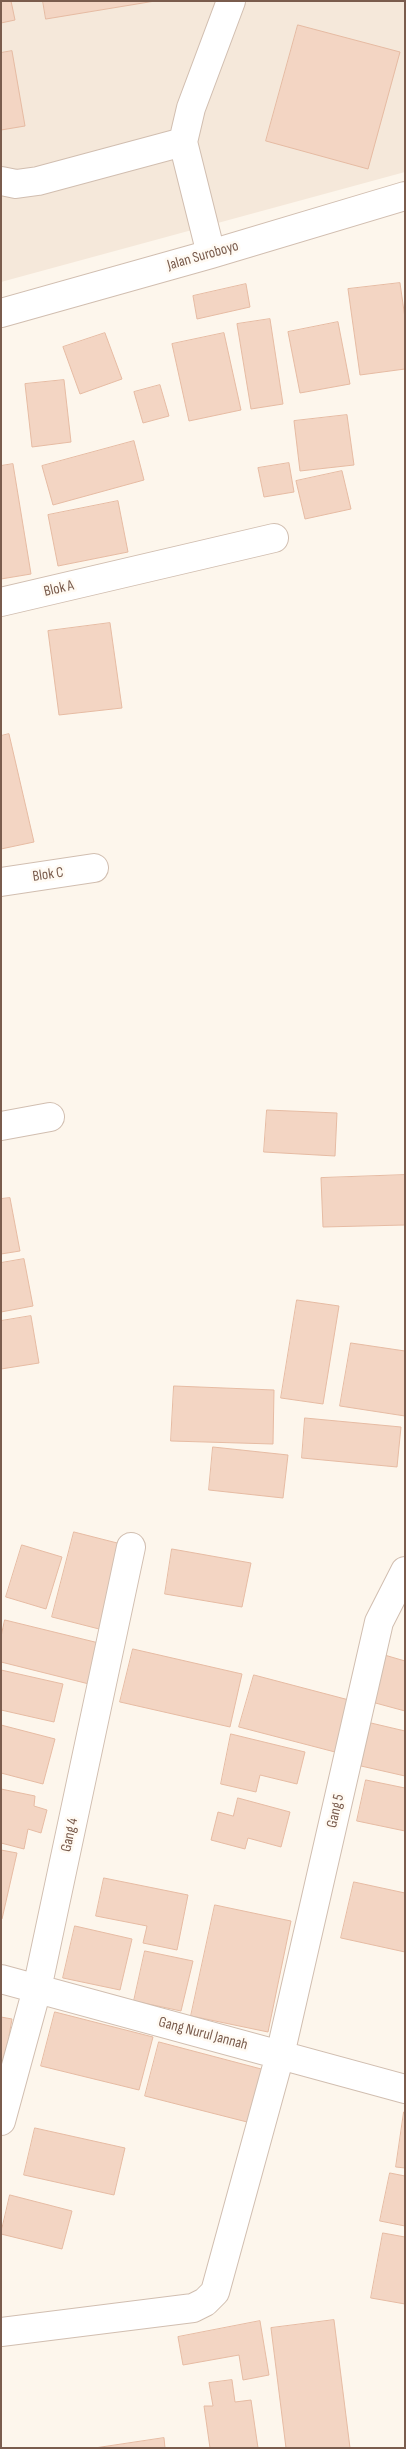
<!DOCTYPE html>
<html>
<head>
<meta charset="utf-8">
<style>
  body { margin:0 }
  #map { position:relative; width:406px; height:2449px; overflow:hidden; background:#fdf6ec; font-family:"Sofia Sans Condensed",sans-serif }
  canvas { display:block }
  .frame { position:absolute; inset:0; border:2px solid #7a5c4d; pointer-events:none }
</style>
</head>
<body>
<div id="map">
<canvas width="406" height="2449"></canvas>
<div class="frame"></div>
</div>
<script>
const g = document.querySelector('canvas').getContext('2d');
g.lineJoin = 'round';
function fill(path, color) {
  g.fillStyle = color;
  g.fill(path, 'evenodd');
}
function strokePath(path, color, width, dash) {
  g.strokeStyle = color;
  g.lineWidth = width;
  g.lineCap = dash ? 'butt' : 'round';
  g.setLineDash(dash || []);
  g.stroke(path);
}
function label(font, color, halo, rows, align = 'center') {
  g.font = font + ' "Sofia Sans Condensed",sans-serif';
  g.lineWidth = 5;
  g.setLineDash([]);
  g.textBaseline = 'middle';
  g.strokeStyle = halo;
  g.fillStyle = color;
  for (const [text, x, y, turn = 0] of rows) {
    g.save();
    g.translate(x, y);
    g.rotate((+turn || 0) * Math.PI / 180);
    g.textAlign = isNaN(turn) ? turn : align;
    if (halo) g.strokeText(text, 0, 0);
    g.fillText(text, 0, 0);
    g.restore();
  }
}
const residential = new Path2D(`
  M1,1H405V172L1,282Z`);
const building = new Path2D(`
  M1,1H11L15,20L1,23Z
  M43,1H155L46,19Z
  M298,25L400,52L368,169L266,141Z
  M12,51L25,126L1,130V53Z
  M400,283L405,318V369L360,375L348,289Z
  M246,284L250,307L197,319L193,296Z
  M270,319L283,404L251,409L237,324Z
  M338,322L350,384L300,393L288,332Z
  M105,333L122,379L80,394L63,347Z
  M224,333L241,410L189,421L172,344Z
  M64,380L71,442L32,447L25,384Z
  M160,385L169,416L143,423L134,392Z
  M347,415L354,465L300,471L294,421Z
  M134,441L144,480L53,505L42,466Z
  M289,463L294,492L264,497L258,468Z
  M13,464L31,574L1,579V466Z
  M342,471L351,509L305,519L296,481Z
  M118,501L128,552L58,566L48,515Z
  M110,623L122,708L59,715L48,631Z
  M9,734L34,842L1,849V736Z
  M267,1110L337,1113L335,1156L264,1152Z
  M405,1175V1225L323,1227L321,1178Z
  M10,1198L20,1251L1,1254V1199Z
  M24,1259L33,1306L1,1312V1263Z
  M297,1300L339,1306L323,1404L281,1398Z
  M31,1316L39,1363L1,1369V1321Z
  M351,1343L405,1351V1416L340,1406Z
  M174,1386L274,1390L273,1444L171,1441Z
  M305,1418L401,1427L397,1467L302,1458Z
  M213,1447L288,1455L283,1498L209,1490Z
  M74,1532L129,1546L107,1631L52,1617Z
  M22,1545L62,1557L46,1609L6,1597Z
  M172,1549L251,1563L242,1607L165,1594Z
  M5,1620L107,1645L97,1686L1,1662V1637Z
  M133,1649L242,1674L230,1727L120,1702Z
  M381,1654L405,1661V1711L368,1701Z
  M1,1670L63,1684L54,1722L1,1710Z
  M254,1675L349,1700L335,1752L239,1727Z
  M371,1723L405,1731V1776L361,1766Z
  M1,1725L55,1739L43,1784L1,1773Z
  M231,1734L305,1752L297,1784L260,1775L256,1792L221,1784Z
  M366,1780L405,1788V1831L357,1821Z
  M1,1789L35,1796L34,1806L47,1810L41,1833L28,1829L24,1849L1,1843Z
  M238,1798L290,1812L281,1847L248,1838L245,1849L211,1840L218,1812L233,1816Z
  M1,1850L17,1853L2,1919H1Z
  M104,1878L188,1895L177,1950L143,1943L147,1926L96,1916Z
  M354,1882L405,1893V1952L341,1938Z
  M215,1905L291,1921L268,2032L191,2016Z
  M75,1926L132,1939L120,1990L63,1978Z
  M145,1951L193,1961L181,2011L134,2001Z
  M55,2012L153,2037L139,2090L41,2066Z
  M1,2017L12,2019L9,2036L16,2037L1,2103Z
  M159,2042L265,2070L251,2123L145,2096Z
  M404,2112H405V2168L396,2167Z
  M35,2128L125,2148L114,2195L24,2175Z
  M390,2173L405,2176V2226L380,2221Z
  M10,2195L72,2211L62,2249L1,2234Z
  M383,2233L405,2237V2304L371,2298Z
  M334,2320L350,2448H286L271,2328Z
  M260,2321L269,2375L243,2380L239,2355L183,2365L178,2337Z
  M232,2380L235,2402L251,2400L258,2448H210L204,2406H213L209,2383Z
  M164,2438L165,2448H95Z`);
const street = new Path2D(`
  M1,181L16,184L38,181L183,142
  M211,254L183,142L191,108L231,1
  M1,313L211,254L405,196
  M1,602L274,538
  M1,882L94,868
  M1,1126L50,1117
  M1,1979L405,2089
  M1,2121L37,1989L131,1547
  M1,2332L193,2308L205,2302L215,2292L280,2055L379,1622L405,1571`);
const streetNames = [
  ["Jalan Suroboyo",203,256,-16],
  ["Blok A",59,589,-13],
  ["Blok C",48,875,-8],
  ["Gang 5",336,1811,-77],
  ["Gang 4",70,1835,-78],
  ["Gang Nurul Jannah",203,2034,15]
];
fill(residential, '#f5e8da');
fill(building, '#f3d5c3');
strokePath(building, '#e6bba3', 1);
strokePath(street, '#d1beb0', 30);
strokePath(street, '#fff', 28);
label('15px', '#7a5c4d', '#fffaf3', streetNames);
</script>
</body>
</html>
